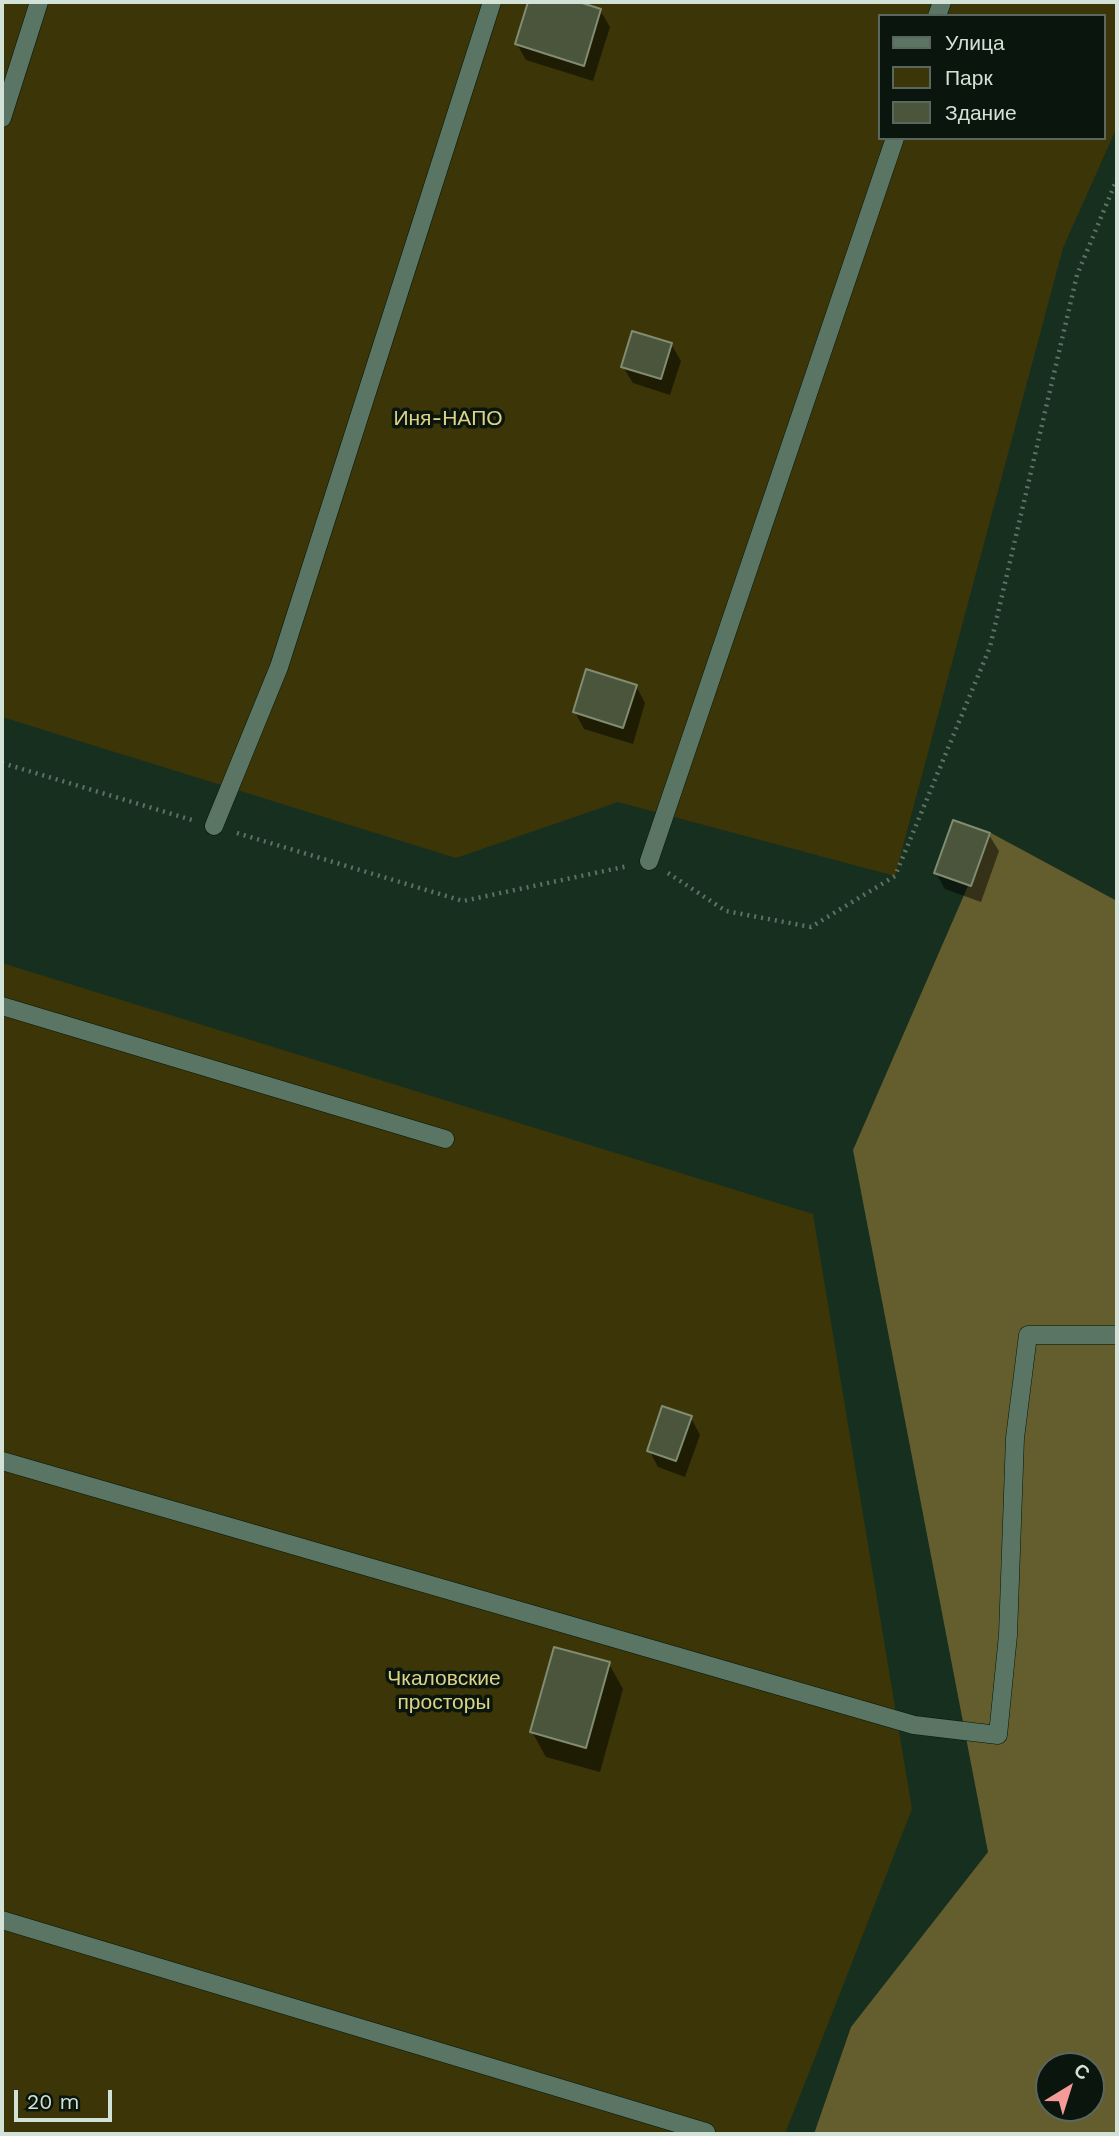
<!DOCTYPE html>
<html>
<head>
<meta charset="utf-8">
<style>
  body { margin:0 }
  #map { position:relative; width:1119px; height:2136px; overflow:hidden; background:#162f1f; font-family:"Work Sans",sans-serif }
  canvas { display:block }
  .frame { position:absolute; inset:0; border:4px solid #d3e2d7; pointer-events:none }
  .legend { position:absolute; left:878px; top:14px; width:228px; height:126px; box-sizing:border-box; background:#0a150d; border:2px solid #5a675e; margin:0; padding:9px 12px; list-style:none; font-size:21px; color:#d3e2d7 }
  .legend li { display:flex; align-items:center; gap:14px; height:35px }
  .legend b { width:35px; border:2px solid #5a675e }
  .north { position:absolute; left:1035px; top:2052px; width:70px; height:70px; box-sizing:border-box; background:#0a150d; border:2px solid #5a675e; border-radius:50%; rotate:38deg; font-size:19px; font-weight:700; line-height:28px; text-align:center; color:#d3e2d7 }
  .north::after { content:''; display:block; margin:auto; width:24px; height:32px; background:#f59b97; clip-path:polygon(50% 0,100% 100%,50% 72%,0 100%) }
  .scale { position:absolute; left:14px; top:2090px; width:98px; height:32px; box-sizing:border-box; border:4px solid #d3e2d7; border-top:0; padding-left:9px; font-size:21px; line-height:24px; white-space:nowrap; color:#d3e2d7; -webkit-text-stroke:5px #0a150d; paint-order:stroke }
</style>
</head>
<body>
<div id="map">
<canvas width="1119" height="2136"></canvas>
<div class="frame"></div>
<ul class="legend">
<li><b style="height:9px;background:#5a7563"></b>Улица</li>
<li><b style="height:19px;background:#3b3508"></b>Парк</li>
<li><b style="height:19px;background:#4a553c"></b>Здание</li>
</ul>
<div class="north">С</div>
<div class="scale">20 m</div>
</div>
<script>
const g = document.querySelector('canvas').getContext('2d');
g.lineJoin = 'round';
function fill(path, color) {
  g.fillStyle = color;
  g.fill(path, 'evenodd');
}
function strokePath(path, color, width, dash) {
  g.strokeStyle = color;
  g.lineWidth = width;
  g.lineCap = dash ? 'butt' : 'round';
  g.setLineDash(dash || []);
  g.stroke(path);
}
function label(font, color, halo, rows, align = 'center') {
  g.font = font + ' "Work Sans",sans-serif';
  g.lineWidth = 7;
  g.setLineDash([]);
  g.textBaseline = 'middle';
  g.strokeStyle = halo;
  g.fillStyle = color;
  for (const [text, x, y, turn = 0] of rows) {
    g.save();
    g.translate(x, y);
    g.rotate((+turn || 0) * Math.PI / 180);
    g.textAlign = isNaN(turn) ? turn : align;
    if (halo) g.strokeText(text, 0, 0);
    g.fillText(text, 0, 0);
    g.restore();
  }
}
const green = new Path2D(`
  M2,2H1117V127L1063,248L895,876L618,802L456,858L2,717ZM879,16H1103V138H879Z
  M2,963L813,1214L912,1809L785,2134H2Z`);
const forest = new Path2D(`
  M991,833L1117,901V2134H814L851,2027L988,1852L853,1150ZM1049,2066H1091V2108H1049Z`);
const shadow = new Path2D(`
  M530,2H574L600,10L610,27L593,81L526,60L517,44Z
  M671,344L681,361L670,395L633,383L623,367Z
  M636,686L645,703L633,744L584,729L575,712Z
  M989,835L999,851L981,902L945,889L936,873Z
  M691,1418L700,1435L685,1477L658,1467L649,1450Z
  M609,1664L623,1689L600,1772L546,1757L532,1732Z`);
const building = new Path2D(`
  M528,2H579L601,9L584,66L515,44Z
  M632,331L672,343L661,379L621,367Z
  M586,669L637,685L623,728L573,712Z
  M953,820L990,833L971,886L934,873Z
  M662,1406L692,1416L676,1461L647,1451Z
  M554,1647L610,1662L586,1748L530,1732Z`);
const path = new Path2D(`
  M2,763L192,820
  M237,833L463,901L628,866
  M668,873L726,911L811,927L895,876L990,647L1077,275L1117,179`);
const minor = new Path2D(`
  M937,16L942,2
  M2,118L39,2
  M214,826L279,667L492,2
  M649,861L895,138
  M2,1006L445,1139
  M2,1461L914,1725L998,1735L1008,1635L1015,1438L1028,1335H1117
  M2,1920L706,2132`);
const parkNames = [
  ["Иня-НАПО",448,419],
  ["Чкаловские",444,1679],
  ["просторы",444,1703]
];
fill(green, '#3b3508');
fill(forest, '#645d2e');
fill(shadow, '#0007');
fill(building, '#4a553c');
strokePath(building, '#808d71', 2);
strokePath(minor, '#011709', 19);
strokePath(path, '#5c7264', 4.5, [2, 5]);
strokePath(minor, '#5a7563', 18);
label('21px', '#ddd387', '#0a150d', parkNames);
</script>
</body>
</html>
